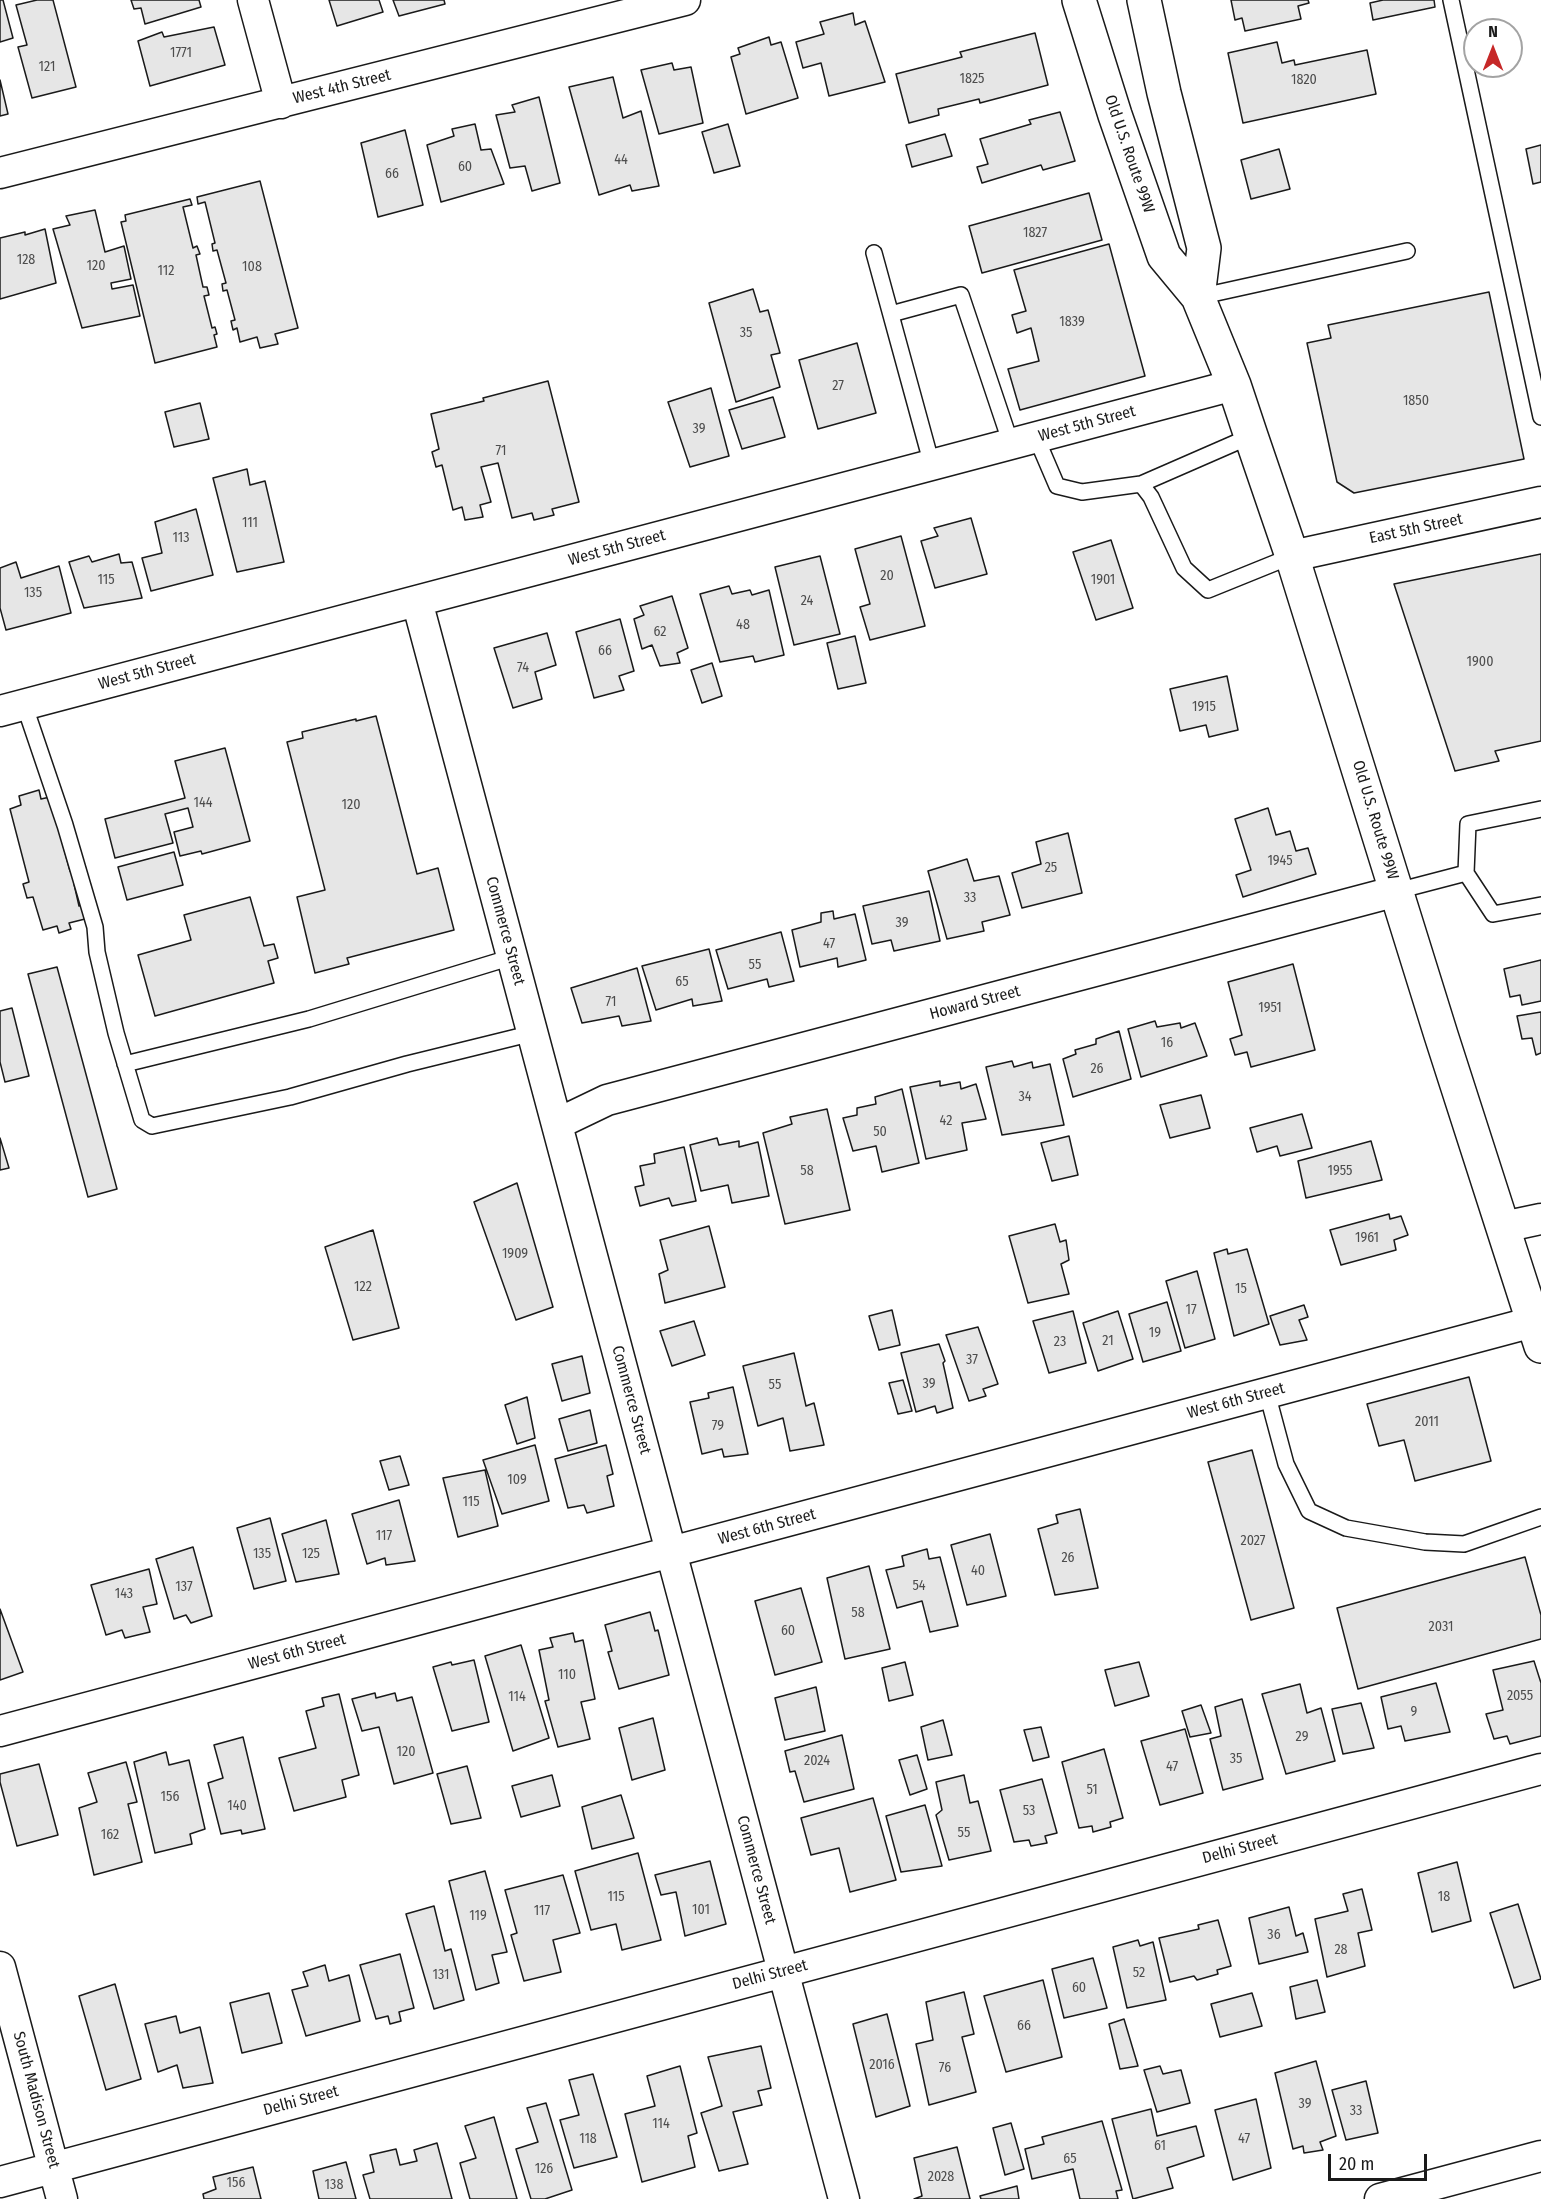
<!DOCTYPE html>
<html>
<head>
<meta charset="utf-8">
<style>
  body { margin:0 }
  #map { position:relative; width:1541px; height:2199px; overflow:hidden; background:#fff; font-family:"Fira Sans Condensed",sans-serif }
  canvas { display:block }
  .north { position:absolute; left:1463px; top:18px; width:60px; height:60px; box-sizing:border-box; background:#fff; border:2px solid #a3a3a3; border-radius:50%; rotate:0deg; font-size:16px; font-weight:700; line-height:24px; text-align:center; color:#1a1a1a }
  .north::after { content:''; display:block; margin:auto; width:21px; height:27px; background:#c62828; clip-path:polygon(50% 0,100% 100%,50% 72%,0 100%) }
  .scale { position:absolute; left:1328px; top:2154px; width:99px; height:27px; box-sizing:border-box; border:3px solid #1a1a1a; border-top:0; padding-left:8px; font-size:18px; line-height:21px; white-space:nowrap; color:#1a1a1a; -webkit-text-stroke:4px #fff; paint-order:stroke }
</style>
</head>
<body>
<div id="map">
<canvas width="1541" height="2199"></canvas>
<div class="north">N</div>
<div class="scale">20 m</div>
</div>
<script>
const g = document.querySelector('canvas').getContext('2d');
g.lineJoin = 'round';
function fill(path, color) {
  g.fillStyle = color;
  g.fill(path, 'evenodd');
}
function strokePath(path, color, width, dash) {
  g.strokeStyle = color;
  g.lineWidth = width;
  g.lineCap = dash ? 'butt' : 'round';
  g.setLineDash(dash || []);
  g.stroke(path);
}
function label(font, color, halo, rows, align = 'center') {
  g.font = font + ' "Fira Sans Condensed",sans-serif';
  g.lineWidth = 4.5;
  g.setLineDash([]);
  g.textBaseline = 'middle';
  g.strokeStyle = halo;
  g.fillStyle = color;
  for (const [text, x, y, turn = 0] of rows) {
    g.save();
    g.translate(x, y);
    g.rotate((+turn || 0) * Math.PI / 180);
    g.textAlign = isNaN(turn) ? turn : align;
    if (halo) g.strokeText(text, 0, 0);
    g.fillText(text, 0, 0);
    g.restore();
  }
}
const building = new Path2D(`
  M0,0H3L13,38L0,42Z
  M37,0H53L76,87L32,98L18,47L27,45L16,5Z
  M131,0H199L201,7L145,24L141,8L134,9Z
  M329,0H379L383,12L337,26Z
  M393,0H444L445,4L399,16Z
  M1231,0H1308L1309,3L1298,6L1301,19L1245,31L1242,18L1235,20Z
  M1383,0H1434L1435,7L1373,20L1370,3Z
  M853,13L855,25L865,21L885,82L829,96L821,63L803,68L796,42L824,34L820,22Z
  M214,27L225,65L150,86L138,41L162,32L164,37Z
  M1035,33L1048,85L980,103L979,99L938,109L939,115L909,123L896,74L962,57L960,52Z
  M769,37L771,45L781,42L798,98L746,114L731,57L740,54L738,48Z
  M1277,42L1282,63L1294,60L1295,65L1367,50L1376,94L1243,123L1228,53Z
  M672,63L674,70L691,67L703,123L659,134L641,70Z
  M613,77L623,118L641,111L659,186L632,191L630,185L599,195L569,87Z
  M0,80L8,114L0,116Z
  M539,97L560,183L532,191L525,166L510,168L496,115L515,112L512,105Z
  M1060,112L1075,161L1043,170L1041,165L982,183L977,167L988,164L980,139L1031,124L1029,120Z
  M475,124L481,150L491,149L504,184L441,202L427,145L454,136L452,129Z
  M728,124L740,166L714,173L702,132Z
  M405,130L423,205L378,217L361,143Z
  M945,134L952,156L912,167L906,145Z
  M1541,145V182L1533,184L1526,149Z
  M1279,149L1290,189L1251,199L1241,160Z
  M260,181L298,328L275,334L278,344L260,348L257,337L240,342L237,328L233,330L231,321L235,320L227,290L223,291L222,284L226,283L217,250L213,251L212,244L215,243L205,202L198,204L197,197Z
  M1089,193L1102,240L982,273L969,226Z
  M190,199L192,205L183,207L193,248L197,246L200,254L196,255L203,287H207L209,295L204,296L212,328L215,327L217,334L214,335L217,347L155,363L121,222L126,221L125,215Z
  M95,210L105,252L124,246L131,279L111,283L112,289L133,285L140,316L82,328L53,229L70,225L66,216Z
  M45,229L56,283L0,299V238L25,232V235Z
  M1109,244L1145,376L1020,410L1008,369L1039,361L1031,328L1017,333L1012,315L1026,311L1014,270Z
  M753,289L760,312L768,310L780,353L771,355L780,387L736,402L709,303Z
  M1489,292L1524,459L1354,493L1337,482L1307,343L1331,338L1328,325Z
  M857,343L876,413L818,429L799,360Z
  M548,381L579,502L552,509L554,515L534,520L532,513L512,518L498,463L481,467L491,502L480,505L483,517L465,520L462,507L453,510L442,465L436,467L432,452L439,449L431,414L484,401L483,398Z
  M711,388L729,456L690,467L668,402Z
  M773,397L785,437L742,449L729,410Z
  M200,403L209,439L174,447L165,412Z
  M247,469L250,485L265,481L284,562L237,572L213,478Z
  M196,509L213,575L151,591L142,558L162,553L155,522Z
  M971,518L987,574L935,588L921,541L938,536L934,528Z
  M901,536L925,626L870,640L860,607L870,604L855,549Z
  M1111,540L1133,608L1096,620L1073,552Z
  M119,554L121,563L132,562L142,598L84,608L69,562L89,556L92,562Z
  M1541,554V741L1495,751L1499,761L1455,771L1394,584Z
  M820,556L840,634L794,645L775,567Z
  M16,562L21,578L59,566L71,613L6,630L0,608V568Z
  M729,586L732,594L750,590L752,595L769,590L784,655L755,662L753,656L720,662L700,594Z
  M672,596L688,648L677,653L680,663L660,666L652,645L642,649L634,619L644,615L640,606Z
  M620,619L634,671L619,676L624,690L594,698L576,632Z
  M547,633L556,665L535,672L542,699L513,708L494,648Z
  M855,636L866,683L838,689L827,643Z
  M712,663L722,696L702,703L691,670Z
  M1227,676L1238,730L1209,737L1206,725L1180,731L1170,689Z
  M376,716L417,874L438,868L454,930L347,958L349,964L315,973L297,897L325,890L287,742L303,738L302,732L356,719V721Z
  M225,748L250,841L202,854L201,851L180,856L174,832L193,827L188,808L165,814L173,843L115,858L105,819L185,798L175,761Z
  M39,790L41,799L50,797L70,871L76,869L79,882L74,884L79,906L85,904L89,918L69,923L71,929L59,933L57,926L43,930L33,897L27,898L23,884L29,882L10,809L21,805L19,796Z
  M1268,808L1276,835L1290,831L1296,851L1308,848L1316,874L1243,897L1236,875L1251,870L1235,819Z
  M1068,833L1082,893L1022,908L1012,873L1041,864L1036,842Z
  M174,852L183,885L127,900L118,867Z
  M967,859L974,881L999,876L1010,915L982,922L984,931L947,939L928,871Z
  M929,891L940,941L894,951L891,940L872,944L863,906Z
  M250,897L264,946L274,944L278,958L268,961L274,983L155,1016L138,955L191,940L184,915Z
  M833,911L834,919L855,914L866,960L838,967L837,958L800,967L792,930L821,922V913Z
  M781,932L794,981L769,987L767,979L728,989L716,950Z
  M709,949L722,1001L693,1006L692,999L656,1010L642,966Z
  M1541,960V1001L1522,1005L1520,995L1510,997L1504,969Z
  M1293,964L1315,1050L1251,1067L1247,1052L1235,1055L1230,1039L1242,1035L1228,982Z
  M57,967L117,1189L88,1197L28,974Z
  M637,968L651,1021L622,1026L619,1016L582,1023L571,988Z
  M12,1008L29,1076L5,1082L0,1062V1011Z
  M1541,1012V1053L1536,1055L1532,1038L1522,1039L1517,1016Z
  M1155,1021L1157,1027L1180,1023L1181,1028L1195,1023L1207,1056L1141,1077L1128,1029Z
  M1119,1031L1131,1079L1073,1097L1063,1059L1076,1054L1075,1050L1096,1044V1039Z
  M1012,1061L1014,1067L1032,1062L1033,1068L1050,1064L1064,1125L1002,1135L986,1067Z
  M940,1081V1086L960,1082L961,1089L976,1084L986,1119L962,1123L967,1150L926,1159L910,1087Z
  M902,1089L919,1163L882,1172L876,1146L853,1151L843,1118L857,1115V1108L876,1104L875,1097Z
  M1201,1095L1210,1128L1170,1138L1160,1105Z
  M827,1109L850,1210L785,1224L763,1133L792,1124L790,1117Z
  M1302,1114L1312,1148L1280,1156L1277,1146L1257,1152L1250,1128Z
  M1069,1136L1078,1175L1052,1181L1041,1143Z
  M0,1138L9,1168L0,1170Z
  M717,1138L719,1145L739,1141V1147L758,1142L769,1196L732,1203L728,1185L701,1191L690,1145Z
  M1371,1141L1382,1180L1306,1198L1298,1161Z
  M684,1147L696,1201L672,1206L669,1198L640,1206L635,1187L644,1185L640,1166L655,1163L654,1154Z
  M517,1183L553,1307L516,1320L474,1202Z
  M1389,1214L1390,1219L1401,1216L1408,1235L1394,1240L1396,1250L1341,1265L1330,1230Z
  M1055,1224L1060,1242L1066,1240L1069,1260L1061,1264L1069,1294L1028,1303L1009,1236Z
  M709,1226L725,1287L665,1303L659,1274L668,1270L660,1240Z
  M373,1230L399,1328L353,1340L325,1247Z
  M1227,1249L1228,1254L1247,1249L1269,1324L1234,1336L1214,1253Z
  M1197,1271L1215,1339L1185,1348L1166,1281Z
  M1167,1302L1181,1351L1143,1362L1129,1314Z
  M1304,1305L1308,1317L1299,1320L1307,1340L1280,1345L1270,1316Z
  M892,1310L900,1345L879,1350L869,1316Z
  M1073,1311L1086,1363L1049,1373L1033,1321Z
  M1118,1311L1133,1359L1098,1371L1083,1323Z
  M694,1321L705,1355L672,1366L660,1331Z
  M978,1327L998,1384L983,1389L986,1396L969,1401L946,1335Z
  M939,1344L945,1361L943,1363L953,1408L937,1413L935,1406L916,1412L901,1353Z
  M794,1353L806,1406L814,1403L824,1445L790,1451L783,1418L758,1426L743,1366Z
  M582,1356L590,1393L562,1401L552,1364Z
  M1469,1377L1491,1461L1415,1481L1404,1440L1379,1446L1367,1404Z
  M903,1380L912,1411L898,1414L889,1383Z
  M733,1387L748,1454L724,1457L722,1449L702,1454L690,1402L709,1398L708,1393Z
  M527,1397L535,1438L517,1444L505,1405Z
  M590,1410L597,1443L568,1451L559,1419Z
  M535,1445L549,1501L502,1514L483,1460Z
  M606,1445L613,1474L607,1476L614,1506L587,1513L584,1505L568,1508L555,1459Z
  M1252,1450L1294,1608L1251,1620L1208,1462Z
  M400,1456L409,1485L389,1490L380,1461Z
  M485,1470L498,1526L458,1537L443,1478Z
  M399,1500L415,1561L386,1565L385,1558L367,1564L352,1514Z
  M1080,1509L1098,1588L1055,1595L1038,1529L1058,1523L1056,1515Z
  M270,1518L286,1581L254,1589L237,1528Z
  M326,1520L339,1574L296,1582L282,1534Z
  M990,1534L1006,1596L967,1605L951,1545Z
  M193,1547L212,1616L191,1623L186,1615L174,1619L156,1559Z
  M927,1549L929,1559L940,1557L958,1626L930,1632L922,1601L897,1608L886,1570L904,1566L902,1556Z
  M1525,1557L1541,1615V1639L1358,1689L1337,1608Z
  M869,1566L890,1649L845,1659L827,1578Z
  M149,1569L157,1604L143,1607L150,1632L125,1638L122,1630L106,1635L91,1585Z
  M801,1588L822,1662L775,1675L755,1601Z
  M0,1609L23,1672L0,1680Z
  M650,1612L655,1631L658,1630L669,1675L619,1689L608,1652L612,1651L605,1625Z
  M573,1633L575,1642L583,1640L595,1699L581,1702L590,1739L558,1747L545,1701L549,1700L539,1650L553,1647L550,1638Z
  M521,1645L549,1738L513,1751L485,1656Z
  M474,1660L489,1722L452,1731L433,1667L451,1662L452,1665Z
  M1534,1661L1541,1683V1736L1510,1744L1507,1736L1494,1739L1486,1714L1503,1710L1493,1670Z
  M905,1662L913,1695L889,1701L882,1668Z
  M1139,1662L1149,1696L1115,1706L1105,1670Z
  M1436,1683L1450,1732L1405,1741L1401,1726L1388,1729L1381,1697Z
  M1300,1684L1307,1713L1321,1708L1335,1761L1286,1774L1262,1694Z
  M816,1687L825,1731L785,1740L775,1698Z
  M375,1693L376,1698L395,1693L397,1701L412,1697L433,1773L394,1784L379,1727L362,1731L352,1699Z
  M339,1694L359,1775L342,1780L346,1797L294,1811L279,1758L316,1748L306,1711L324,1706L322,1698Z
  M1242,1699L1263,1779L1223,1790L1210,1739L1221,1736L1215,1707Z
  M1361,1703L1374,1748L1343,1754L1332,1709Z
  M1201,1705L1211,1733L1190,1737L1182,1711Z
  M653,1718L665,1770L632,1780L619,1728Z
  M943,1720L952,1755L928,1760L921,1727Z
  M1041,1727L1049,1757L1033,1761L1024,1730Z
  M1185,1729L1203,1793L1160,1805L1141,1741Z
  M842,1735L854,1789L804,1802L795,1771L790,1772L785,1751Z
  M243,1737L265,1829L242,1834L241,1830L221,1834L208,1783L223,1778L214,1745Z
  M1104,1749L1123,1818L1110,1822L1111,1827L1093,1832L1092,1826L1079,1828L1062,1762Z
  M166,1752L169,1765L189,1760L205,1829L190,1834L192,1844L155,1853L134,1762Z
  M917,1755L927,1789L910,1795L899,1760Z
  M126,1762L137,1802L128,1804L142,1862L94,1875L79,1808L97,1802L88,1773Z
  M39,1764L58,1835L17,1846L0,1782V1774Z
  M467,1766L481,1818L451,1824L437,1774Z
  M552,1775L560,1806L521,1817L512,1786Z
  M964,1775L970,1803L978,1801L991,1851L949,1860L936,1815L942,1810L936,1782Z
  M1042,1779L1057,1833L1045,1836L1047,1843L1031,1846L1029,1840L1014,1842L1000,1790Z
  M621,1795L634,1838L592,1849L582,1807Z
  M873,1798L896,1880L850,1892L839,1848L811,1855L801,1818Z
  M925,1805L942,1866L901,1872L886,1816Z
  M638,1853L661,1940L622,1950L616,1924L591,1930L575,1871Z
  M710,1861L726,1924L685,1936L676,1892L661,1895L655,1875Z
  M1457,1862L1471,1921L1432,1932L1418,1873Z
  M485,1871L507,1952L492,1955L499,1983L476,1990L449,1881Z
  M563,1875L580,1933L553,1940L561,1972L524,1981L511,1935L517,1933L505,1890Z
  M1362,1889L1372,1930L1358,1933L1365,1966L1327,1977L1315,1919L1348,1911L1343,1894Z
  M1518,1904L1541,1979L1514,1988L1490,1913Z
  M434,1906L445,1951L451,1949L464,2000L434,2009L406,1914Z
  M1289,1907L1296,1936L1303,1933L1308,1952L1259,1964L1249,1918Z
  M1218,1920L1231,1966L1217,1970L1218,1974L1197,1980L1194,1976L1170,1982L1159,1938L1199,1929L1198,1925Z
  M1138,1940L1140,1946L1153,1942L1166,2000L1127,2008L1113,1947Z
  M400,1954L414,2008L399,2012L401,2021L390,2024L388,2016L376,2019L360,1965Z
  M1093,1958L1107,2008L1064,2018L1052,1969Z
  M325,1965L329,1981L349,1975L360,2021L306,2036L292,1990L308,1986L303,1972Z
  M1043,1980L1062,2057L1006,2072L984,1996Z
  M1317,1980L1325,2012L1296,2019L1290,1987Z
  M115,1984L141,2079L106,2090L79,1996Z
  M964,1992L974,2034L962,2037L976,2092L929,2105L916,2044L933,2040L926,2002Z
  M269,1993L282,2043L242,2053L230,2003Z
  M1252,1993L1262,2026L1220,2037L1211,2004Z
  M887,2014L910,2106L876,2117L853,2024Z
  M176,2016L180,2033L200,2027L213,2083L183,2088L177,2065L158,2072L145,2024Z
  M1124,2019L1138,2066L1120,2069L1109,2024Z
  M761,2046L771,2088L758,2091L762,2105L733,2112L748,2164L719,2171L701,2113L722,2106L708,2057Z
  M1316,2061L1336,2136L1320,2142L1323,2150L1304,2153L1303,2146L1293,2149L1275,2073Z
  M680,2066L697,2133L688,2136L695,2167L642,2182L625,2114L655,2106L647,2076Z
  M1160,2066L1163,2074L1181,2070L1190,2103L1157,2112L1144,2070Z
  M593,2074L617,2157L574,2168L560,2120L579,2115L569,2080Z
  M1366,2081L1378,2133L1346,2140L1332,2090Z
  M1256,2099L1271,2168L1233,2180L1215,2110Z
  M546,2103L572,2190L545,2199H531L516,2149L538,2142L527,2108Z
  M1151,2109L1157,2136L1196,2126L1204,2156L1167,2168L1173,2188L1133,2199L1112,2119Z
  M494,2117L517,2199H470L460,2163L476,2158L465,2126Z
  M1102,2121L1122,2190L1116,2191L1118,2199H1080L1073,2169L1032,2179L1025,2149L1044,2144L1042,2137Z
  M1011,2123L1024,2169L1005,2175L993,2128Z
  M437,2143L452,2199H370L363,2175L374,2172L370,2155L396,2149L400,2165L417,2161L414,2150Z
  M957,2147L970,2199H914L922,2196L914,2158Z
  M346,2162L356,2199H319L313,2171Z
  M253,2167L261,2199H204L203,2194L216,2189L213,2177Z
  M1017,2186L1019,2199H981L980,2196Z`);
const lane = new Path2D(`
  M1451,0L1541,417
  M874,253L932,465
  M1198,297L1407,251
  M891,314L961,295L1011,444
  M1036,437L1057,486L1082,492L1141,484L1151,497L1184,568L1208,590L1292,556
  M1141,484L1251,436
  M24,704L65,825L95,927L97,952L116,1033L142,1120L152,1126L290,1097L407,1064L533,1033
  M1541,809L1468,824L1466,873L1493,914L1541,905
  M1397,891L1466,873
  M125,1064L309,1019L512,957
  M1267,1393L1286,1464L1309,1511L1346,1528L1425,1542L1464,1544L1541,1517`);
const street = new Path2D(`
  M253,0L281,103
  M0,173L685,0
  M1292,556L1541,502
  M417,601L844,2199
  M0,711L1234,385
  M557,1124L607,1100L1397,891
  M1503,1227L1541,1219
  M0,1731L1533,1322
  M0,1967L62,2199
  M0,2182L1541,1769
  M1380,2199L1541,2156`);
const secondary = new Path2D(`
  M1079,0L1115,115L1164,256L1198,297L1234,385L1251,436L1292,556L1441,1035L1541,1346
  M1144,0L1164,93L1204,248L1198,297`);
const numberNames = [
  ["1771",181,53],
  ["121",47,67],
  ["1825",972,79],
  ["1820",1304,80],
  ["44",621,160],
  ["60",465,167],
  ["66",392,174],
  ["1827",1035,233],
  ["128",26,260],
  ["120",96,266],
  ["108",252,267],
  ["112",166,271],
  ["1839",1072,322],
  ["35",746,333],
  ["27",838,386],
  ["1850",1416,401],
  ["39",699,429],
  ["71",501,451],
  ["111",250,523],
  ["113",181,538],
  ["20",887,576],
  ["115",106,580],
  ["1901",1103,580],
  ["135",33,593],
  ["24",807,601],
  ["48",743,625],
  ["62",660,632],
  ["66",605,651],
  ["1900",1480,662],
  ["74",523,668],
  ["1915",1204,707],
  ["144",203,803],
  ["120",351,805],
  ["1945",1280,861],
  ["25",1051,868],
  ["33",970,898],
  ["39",902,923],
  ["47",829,944],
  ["55",755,965],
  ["65",682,982],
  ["71",611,1002],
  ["1951",1270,1008],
  ["16",1167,1043],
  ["26",1097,1069],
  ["34",1025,1097],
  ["42",946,1121],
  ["50",880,1132],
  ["58",807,1171],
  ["1955",1340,1171],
  ["1961",1367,1238],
  ["1909",515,1254],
  ["122",363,1287],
  ["15",1241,1289],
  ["17",1191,1310],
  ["19",1155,1333],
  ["21",1108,1341],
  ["23",1060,1342],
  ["37",972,1360],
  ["39",929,1384],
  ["55",775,1385],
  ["2011",1427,1422],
  ["79",718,1426],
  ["109",517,1480],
  ["115",471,1502],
  ["117",384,1536],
  ["2027",1253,1541],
  ["135",262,1554],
  ["125",311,1554],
  ["26",1068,1558],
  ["40",978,1571],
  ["54",919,1586],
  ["137",184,1587],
  ["143",124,1594],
  ["58",858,1613],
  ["2031",1441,1627],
  ["60",788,1631],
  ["110",567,1675],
  ["2055",1520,1696],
  ["114",517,1697],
  ["9",1414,1712],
  ["29",1302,1737],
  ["120",406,1752],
  ["35",1236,1759],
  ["2024",817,1761],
  ["47",1172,1767],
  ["51",1092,1790],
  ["156",170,1797],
  ["140",237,1806],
  ["53",1029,1811],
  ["55",964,1833],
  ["162",110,1835],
  ["115",616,1897],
  ["18",1444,1897],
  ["101",701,1910],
  ["117",542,1911],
  ["119",478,1916],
  ["36",1274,1935],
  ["28",1341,1950],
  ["52",1139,1973],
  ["131",441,1975],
  ["60",1079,1988],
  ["66",1024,2026],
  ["2016",882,2065],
  ["76",945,2068],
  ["39",1305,2104],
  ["33",1356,2111],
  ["114",661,2124],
  ["118",588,2139],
  ["47",1244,2139],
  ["61",1160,2146],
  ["65",1070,2159],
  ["126",544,2169],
  ["2028",941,2177],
  ["156",236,2183],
  ["138",334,2185]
];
const streetNames = [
  ["West 4th Street",342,87,-14],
  ["Old U.S. Route 99W",1129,154,71],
  ["West 5th Street",1087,424,-15],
  ["East 5th Street",1416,529,-12],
  ["West 5th Street",617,548,-15],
  ["West 5th Street",147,672,-15],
  ["Old U.S. Route 99W",1375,820,73],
  ["Commerce Street",505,931,75],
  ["Howard Street",975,1003,-15],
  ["Commerce Street",631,1400,75],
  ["West 6th Street",1236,1401,-15],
  ["West 6th Street",767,1527,-15],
  ["West 6th Street",297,1652,-15],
  ["Delhi Street",1240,1849,-15],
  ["Commerce Street",756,1870,75],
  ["Delhi Street",770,1975,-15],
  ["South Madison Street",36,2100,75],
  ["Delhi Street",301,2101,-15]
];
fill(building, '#e6e6e6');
strokePath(building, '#1a1a1a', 1.5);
strokePath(lane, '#1a1a1a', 18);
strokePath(street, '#1a1a1a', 33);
strokePath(secondary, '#1a1a1a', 36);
strokePath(lane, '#fff', 15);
strokePath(street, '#fff', 30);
strokePath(secondary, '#fff', 33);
label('14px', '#4d4d4d', null, numberNames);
label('16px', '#1a1a1a', '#fff', streetNames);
</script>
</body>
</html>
